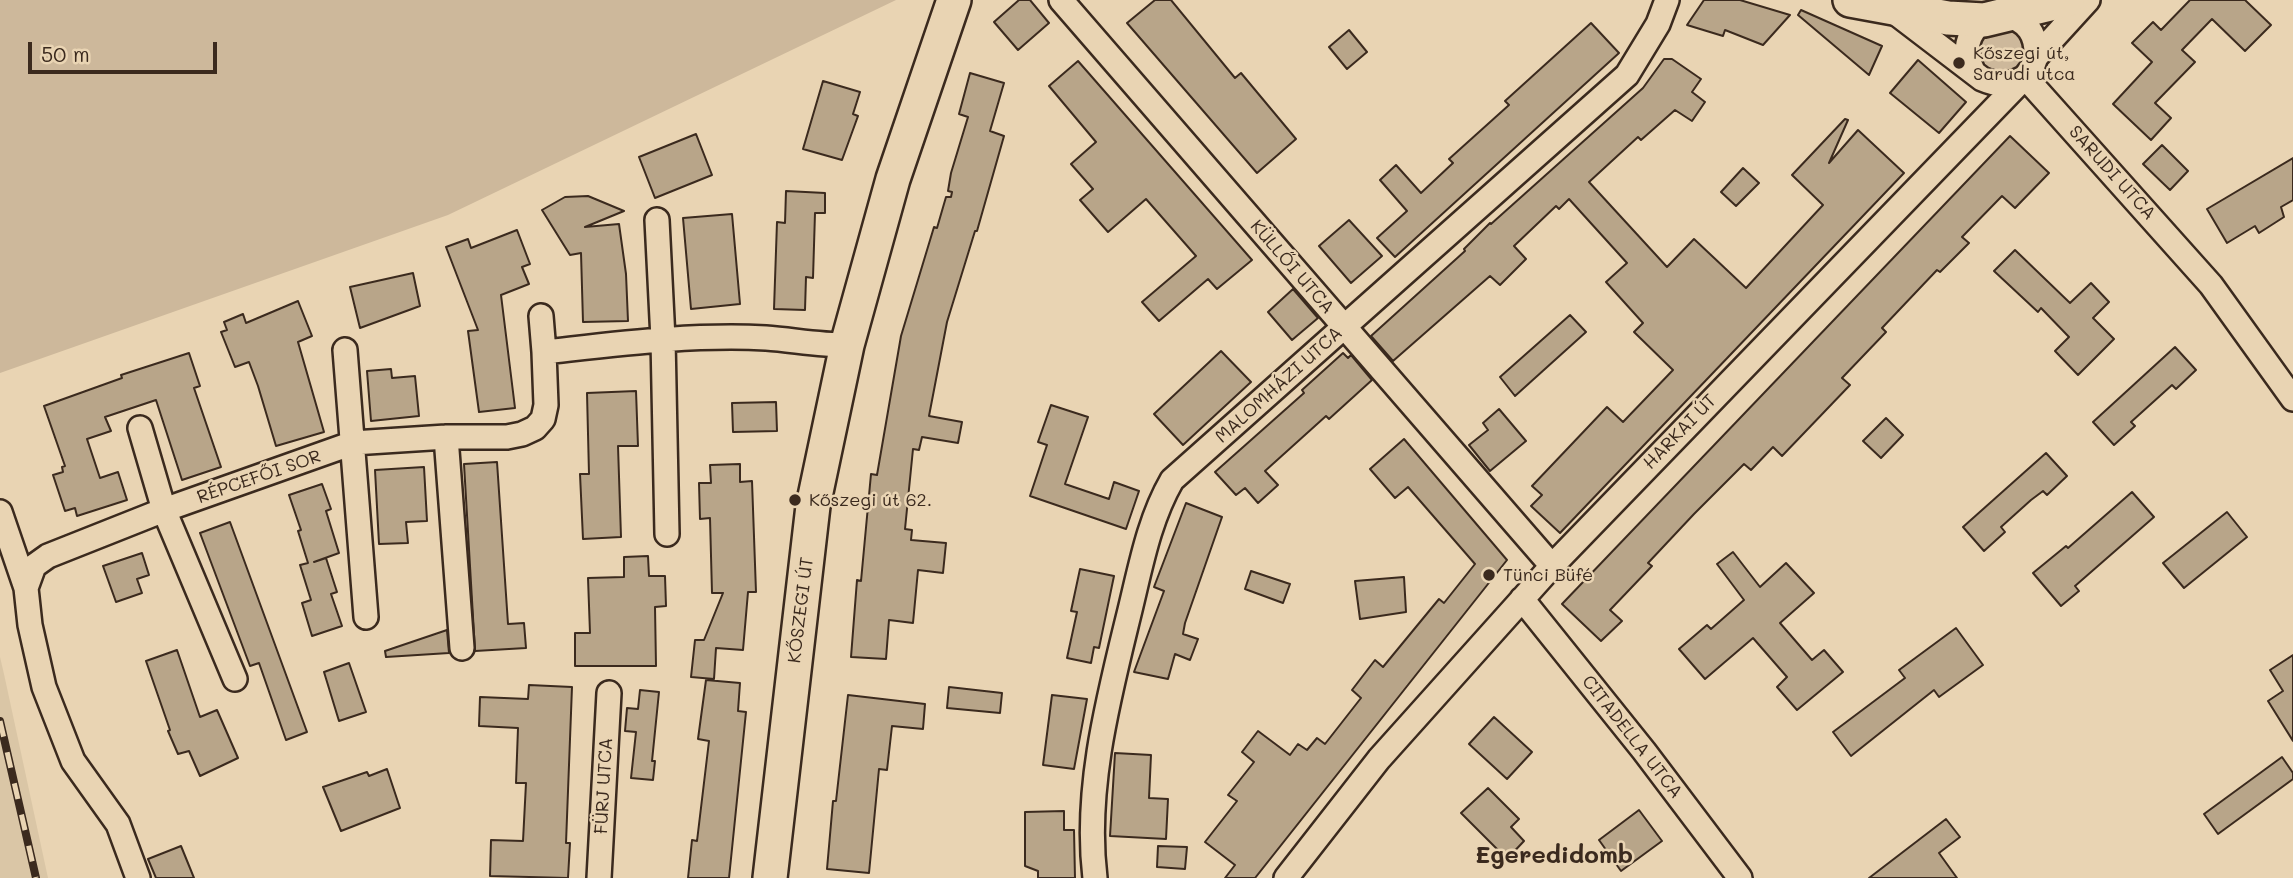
<!DOCTYPE html>
<html>
<head>
<meta charset="utf-8">
<style>
  body { margin:0 }
  #map { position:relative; width:2293px; height:878px; overflow:hidden; background:#e9d4b3; font-family:Mali,sans-serif }
  canvas { display:block }
  .scale { position:absolute; left:28px; top:42px; width:189px; height:32px; box-sizing:border-box; border:4px solid #3b2a1e; border-top:0; padding-left:9px; font-size:21px; line-height:24px; white-space:nowrap; color:#3b2a1e; -webkit-text-stroke:5px #e9d4b3; paint-order:stroke }
</style>
</head>
<body>
<div id="map">
<canvas width="2293" height="878"></canvas>
<div class="scale">50 m</div>
</div>
<script>
const g = document.querySelector('canvas').getContext('2d');
g.lineJoin = 'round';
function fill(path, color) {
  g.fillStyle = color;
  g.fill(path, 'evenodd');
}
function strokePath(path, color, width, dash) {
  g.strokeStyle = color;
  g.lineWidth = width;
  g.lineCap = dash ? 'butt' : 'round';
  g.setLineDash(dash || []);
  g.stroke(path);
}
function label(font, color, halo, rows, align = 'center') {
  g.font = font + ' Mali,sans-serif';
  g.lineWidth = 5;
  g.setLineDash([]);
  g.textBaseline = 'middle';
  g.strokeStyle = halo;
  g.fillStyle = color;
  for (const [text, x, y, turn = 0] of rows) {
    g.save();
    g.translate(x, y);
    g.rotate((+turn || 0) * Math.PI / 180);
    g.textAlign = isNaN(turn) ? turn : align;
    if (halo) g.strokeText(text, 0, 0);
    g.fillText(text, 0, 0);
    g.restore();
  }
}
const built = new Path2D(`
  M0,657L4,674L48,878H0Z`);
const green = new Path2D(`
  M0,0H896L448,215L0,373Z
  M1981 51a21 21 0 1 1 42 0a21 21 0 1 1-42 0Z`);
const building = new Path2D(`
  M1019,0H1030L1049,23L1018,50L994,22Z
  M1155,0H1171L1235,78L1241,73L1296,139L1257,173L1127,23Z
  M1704,0H1740L1790,15L1763,45L1725,30L1723,36L1687,25Z
  M2190,0H2245L2271,25L2245,51L2212,19L2182,50L2195,62L2155,103L2171,118L2151,140L2113,104L2152,62L2132,43L2153,22L2161,30Z
  M1801,10L1882,46L1869,75L1798,15Z
  M1591,23L1619,53L1395,257L1377,238L1407,211L1380,180L1396,165L1421,193L1453,163L1449,159L1509,105L1505,101Z
  M1349,30L1367,52L1347,69L1329,47Z
  M1664,59H1672L1701,79L1692,92L1705,102L1692,121L1675,110L1641,140L1638,137L1589,182L1667,267L1694,239L1746,288L1823,205L1792,175L1845,119L1848,120L1829,163L1858,130L1904,173L1560,533L1531,506L1542,495L1532,486L1607,407L1623,422L1673,370L1634,332L1643,323L1606,282L1627,263L1569,199L1559,209L1556,206L1514,246L1526,259L1500,285L1490,276L1393,361L1371,336L1465,251L1464,249L1490,223L1491,224L1643,88Z
  M1918,60L1966,102L1939,133L1890,93Z
  M1078,61L1252,260L1217,289L1208,279L1159,321L1142,302L1196,256L1146,199L1108,232L1080,200L1093,189L1071,164L1096,142L1049,86Z
  M970,73L1004,83L990,131L1004,136L977,231H975L947,322L929,416L962,422L958,443L922,437L919,450L913,449L905,529L912,530L911,540L946,543L943,573L918,570L913,623L889,620L886,659L851,657L857,580L861,581L871,474L877,475L901,336L934,227L937,228L946,197H951L952,192L948,191L951,173L968,117L959,114Z
  M823,81L860,92L853,114L858,116L842,160L803,149Z
  M696,134L712,175L655,198L639,157Z
  M2010,136L2049,173L2015,208L2002,196L1962,237L1969,243L1940,272L1937,270L1882,328L1886,332L1842,378L1850,385L1782,456L1773,447L1751,470L1744,464L1694,514L1648,563L1652,566L1610,610L1622,621L1601,641L1562,604Z
  M2162,145L2188,171L2170,190L2143,164Z
  M2293,158V200L2281,207L2284,217L2259,233L2255,226L2227,243L2207,209Z
  M1743,168L1759,183L1736,206L1721,192Z
  M786,191L825,193V213H815L813,278L806,277L805,310L774,309L777,222L785,223Z
  M588,196L624,211L585,227L619,224L626,274L628,321L583,322L581,253L570,255L542,210L565,197Z
  M732,214L740,304L691,309L683,218Z
  M1349,220L1382,256L1351,283L1319,246Z
  M517,230L530,264L522,267L529,284L501,295L515,408L479,412L468,331L478,330L446,247L468,239L471,248Z
  M2015,250L2070,303L2091,283L2109,302L2093,318L2114,339L2078,375L2055,351L2069,337L2041,308L2038,312L1994,271Z
  M413,273L420,306L360,328L350,287Z
  M1293,289L1318,318L1292,340L1268,312Z
  M298,301L312,336L298,342L324,432L276,446L258,386L249,362L235,367L221,332L227,330L224,322L243,314L246,323Z
  M1570,315L1586,332L1515,396L1500,377Z
  M2175,347L2196,370L2176,389L2172,385L2131,422L2135,426L2114,445L2093,422Z
  M1221,351L1251,382L1183,445L1154,414Z
  M189,353L200,386L194,388L221,467L182,480L156,400L105,417L111,431L87,439L100,478L118,472L127,500L77,516L75,508L65,511L53,475L63,472L62,467L65,466L44,406L122,378L121,375Z
  M1343,353L1348,358L1351,355L1372,380L1329,419L1326,416L1265,471L1278,485L1258,503L1245,488L1236,495L1215,472L1304,393L1302,390Z
  M391,369L392,378L415,376L419,416L371,421L367,371Z
  M636,391L638,446H618L621,537L583,539L580,474H589L587,393Z
  M776,402L777,431L733,432L732,403Z
  M1051,405L1088,417L1065,484L1109,499L1114,482L1139,491L1126,529L1030,496L1047,445L1038,442Z
  M1499,409L1526,441L1490,471L1469,445L1488,430L1483,423Z
  M1886,418L1903,435L1881,458L1863,441Z
  M1404,439L1507,560L1255,878H1225L1235,865L1205,842L1237,801L1228,795L1254,762L1242,752L1258,731L1290,755L1298,744L1307,750L1317,738L1325,744L1361,698L1352,690L1375,660L1383,667L1439,599L1444,603L1475,564L1408,487L1395,498L1370,469Z
  M2046,453L2067,476L2047,495L2043,491L2031,500L2001,527L2005,532L1984,551L1963,527Z
  M497,462L508,624L524,623L526,648L475,651L464,464Z
  M740,464V482L752,481L756,592H748L743,650L716,648L714,679L691,677L695,640H704L723,593H712L710,518L700,519L699,483H711L710,465Z
  M424,467L427,521L406,522L408,543L379,544L375,470Z
  M322,484L331,509L326,511L339,553L314,562L326,558L337,592L331,594L342,626L312,636L302,603L311,600L300,565L308,563L298,531L301,530L289,495Z
  M2132,492L2154,517L2075,586L2079,591L2061,606L2033,573L2066,546L2068,548Z
  M1186,503L1222,517L1185,623L1183,634L1198,639L1190,660L1175,654L1168,679L1134,672L1164,591L1154,587Z
  M2227,512L2247,537L2184,588L2163,563Z
  M230,522L307,732L286,740L259,663L250,666L200,533Z
  M1733,552L1760,587L1786,563L1814,593L1780,623L1812,660L1824,650L1843,672L1797,710L1777,687L1787,677L1753,638L1705,679L1679,649L1707,625L1711,629L1744,600L1717,564Z
  M142,553L149,575L137,579L142,593L116,602L103,566Z
  M648,556L649,576H665L666,606L655,607L656,666H575V633H590L588,578L624,577V557Z
  M1080,569L1114,576L1099,648L1094,647L1091,663L1067,658L1077,612L1071,611Z
  M1251,571L1290,584L1283,603L1245,589Z
  M1404,577L1406,612L1360,619L1355,581Z
  M1956,628L1983,665L1939,697L1934,690L1851,756L1833,732L1905,678L1899,670Z
  M447,630L449,653L386,657L385,651Z
  M177,650L200,717L217,710L238,758L200,776L189,751L178,754L168,731L170,730L146,661Z
  M2293,655V741L2268,701L2283,691L2270,670Z
  M349,663L366,712L339,721L324,672Z
  M706,680L740,683L738,711L746,712L729,878H688L692,840L697,841L709,741L698,739Z
  M529,685L572,687L566,843H570L568,878L490,876L491,840L523,841L526,783H516L518,728L479,726L480,697L528,699Z
  M949,687L1002,693L1000,713L947,708Z
  M640,690L659,692L652,761H655L653,780L631,778L636,732L625,731L627,708L638,709Z
  M848,695L925,704L923,729L892,726L887,770L879,769L869,873L827,869L833,801H836Z
  M1052,695L1087,699L1074,769L1043,765Z
  M1494,717L1532,752L1507,779L1469,744Z
  M1115,753L1151,755L1149,798L1168,799L1166,839L1110,836Z
  M2282,757L2293,773V779L2218,834L2204,814Z
  M387,769L400,808L341,831L323,787L367,772L369,776Z
  M1488,788L1519,819L1511,827L1524,841L1507,859L1461,813Z
  M1639,810L1662,841L1621,871L1599,840Z
  M1064,811V830H1074L1075,878H1038V871L1025,866V812Z
  M1946,819L1960,837L1939,853L1957,878H1869Z
  M181,846L194,878H156L148,859Z
  M1158,846L1187,847L1185,869L1157,867Z`);
const street = new Path2D(`
  M1061,0L1552,566
  M1893,11L1982,79C1998,86 2010,86 2025,77
  M2006,15C2028,21 2037,35 2036,57
  M1973,71C1963,51 1966,34 1984,20
  M2025,77L2211,285L2293,399
  M657,220L663,339L667,534
  M541,316L544,352
  M345,350L366,617
  M140,428L164,510L235,679
  M446,437L462,648
  M0,512L26,588L30,625L44,687L73,761L118,824L138,878
  M26,588L34,566L48,556L164,510L353,443L446,437H507L522,434L535,428L543,419L546,405L544,352C617,344 691,334 766,338C793,340 819,345 847,345
  M1522,599L1644,751L1740,878
  M599,878L609,693
  M1095,878C1084,789 1109,696 1130,610C1141,565 1149,520 1172,480L1627,75L1658,24L1667,0
  M1286,878L1379,759L1552,566L2025,77L2032,68L2036,57L2088,0`);
const secondary = new Path2D(`
  M1850,0L1948,18L1984,20L2067,0
  M770,878L813,506L847,345L893,179L954,0`);
const rail = new Path2D(`
  M0,721L36,878`);
const markers = [
  [1959,63,7,"#3b2a1e"],
  [795,500,7,"#3b2a1e"],
  [1489,575,7,"#3b2a1e"]
];
const poiNames = [
  ["Kőszegi út,",1973,53],
  ["Sarudi utca",1973,74],
  ["Kőszegi út 62.",809,500],
  ["Tünci Büfé",1503,575]
];
const streetNames = [
  ["SARUDI UTCA",2112,173,48],
  ["KÜLLŐI UTCA",1292,267,49],
  ["MALOMHÁZI UTCA",1279,385,-42],
  ["HARKAI ÚT",1680,432,-46],
  ["RÉPCEFŐI SOR",259,477,-19],
  ["KŐSZEGI ÚT",801,610,-83],
  ["CITADELLA UTCA",1632,737,52],
  ["FÜRJ UTCA",604,786,-87]
];
const districtNames = [
  ["Egeredidomb",1554,856]
];
fill(built, '#dac6a6');
fill(green, '#cdb89b');
fill(building, '#b8a589');
strokePath(building, '#3b2a1e', 2);
strokePath(street, '#3b2a1e', 28);
strokePath(secondary, '#3b2a1e', 38);
strokePath(street, '#e9d4b3', 23);
strokePath(secondary, '#e9d4b3', 33);
strokePath(rail, '#3b2a1e', 8);
strokePath(rail, '#e9d4b3', 5, [16]);
for (const [x, y, r, color] of markers) {
  const dot = new Path2D();
  dot.arc(x, y, r, 0, 2 * Math.PI);
  g.fillStyle = color;
  g.fill(dot);
  strokePath(dot, '#e9d4b3', 2.5);
}
label('18px', '#3b2a1e', '#e9d4b3', poiNames, 'left');
label('18px', '#3b2a1e', '#e9d4b3', streetNames);
label('bold 24px', '#3b2a1e', '#e9d4b3', districtNames);
</script>
</body>
</html>
